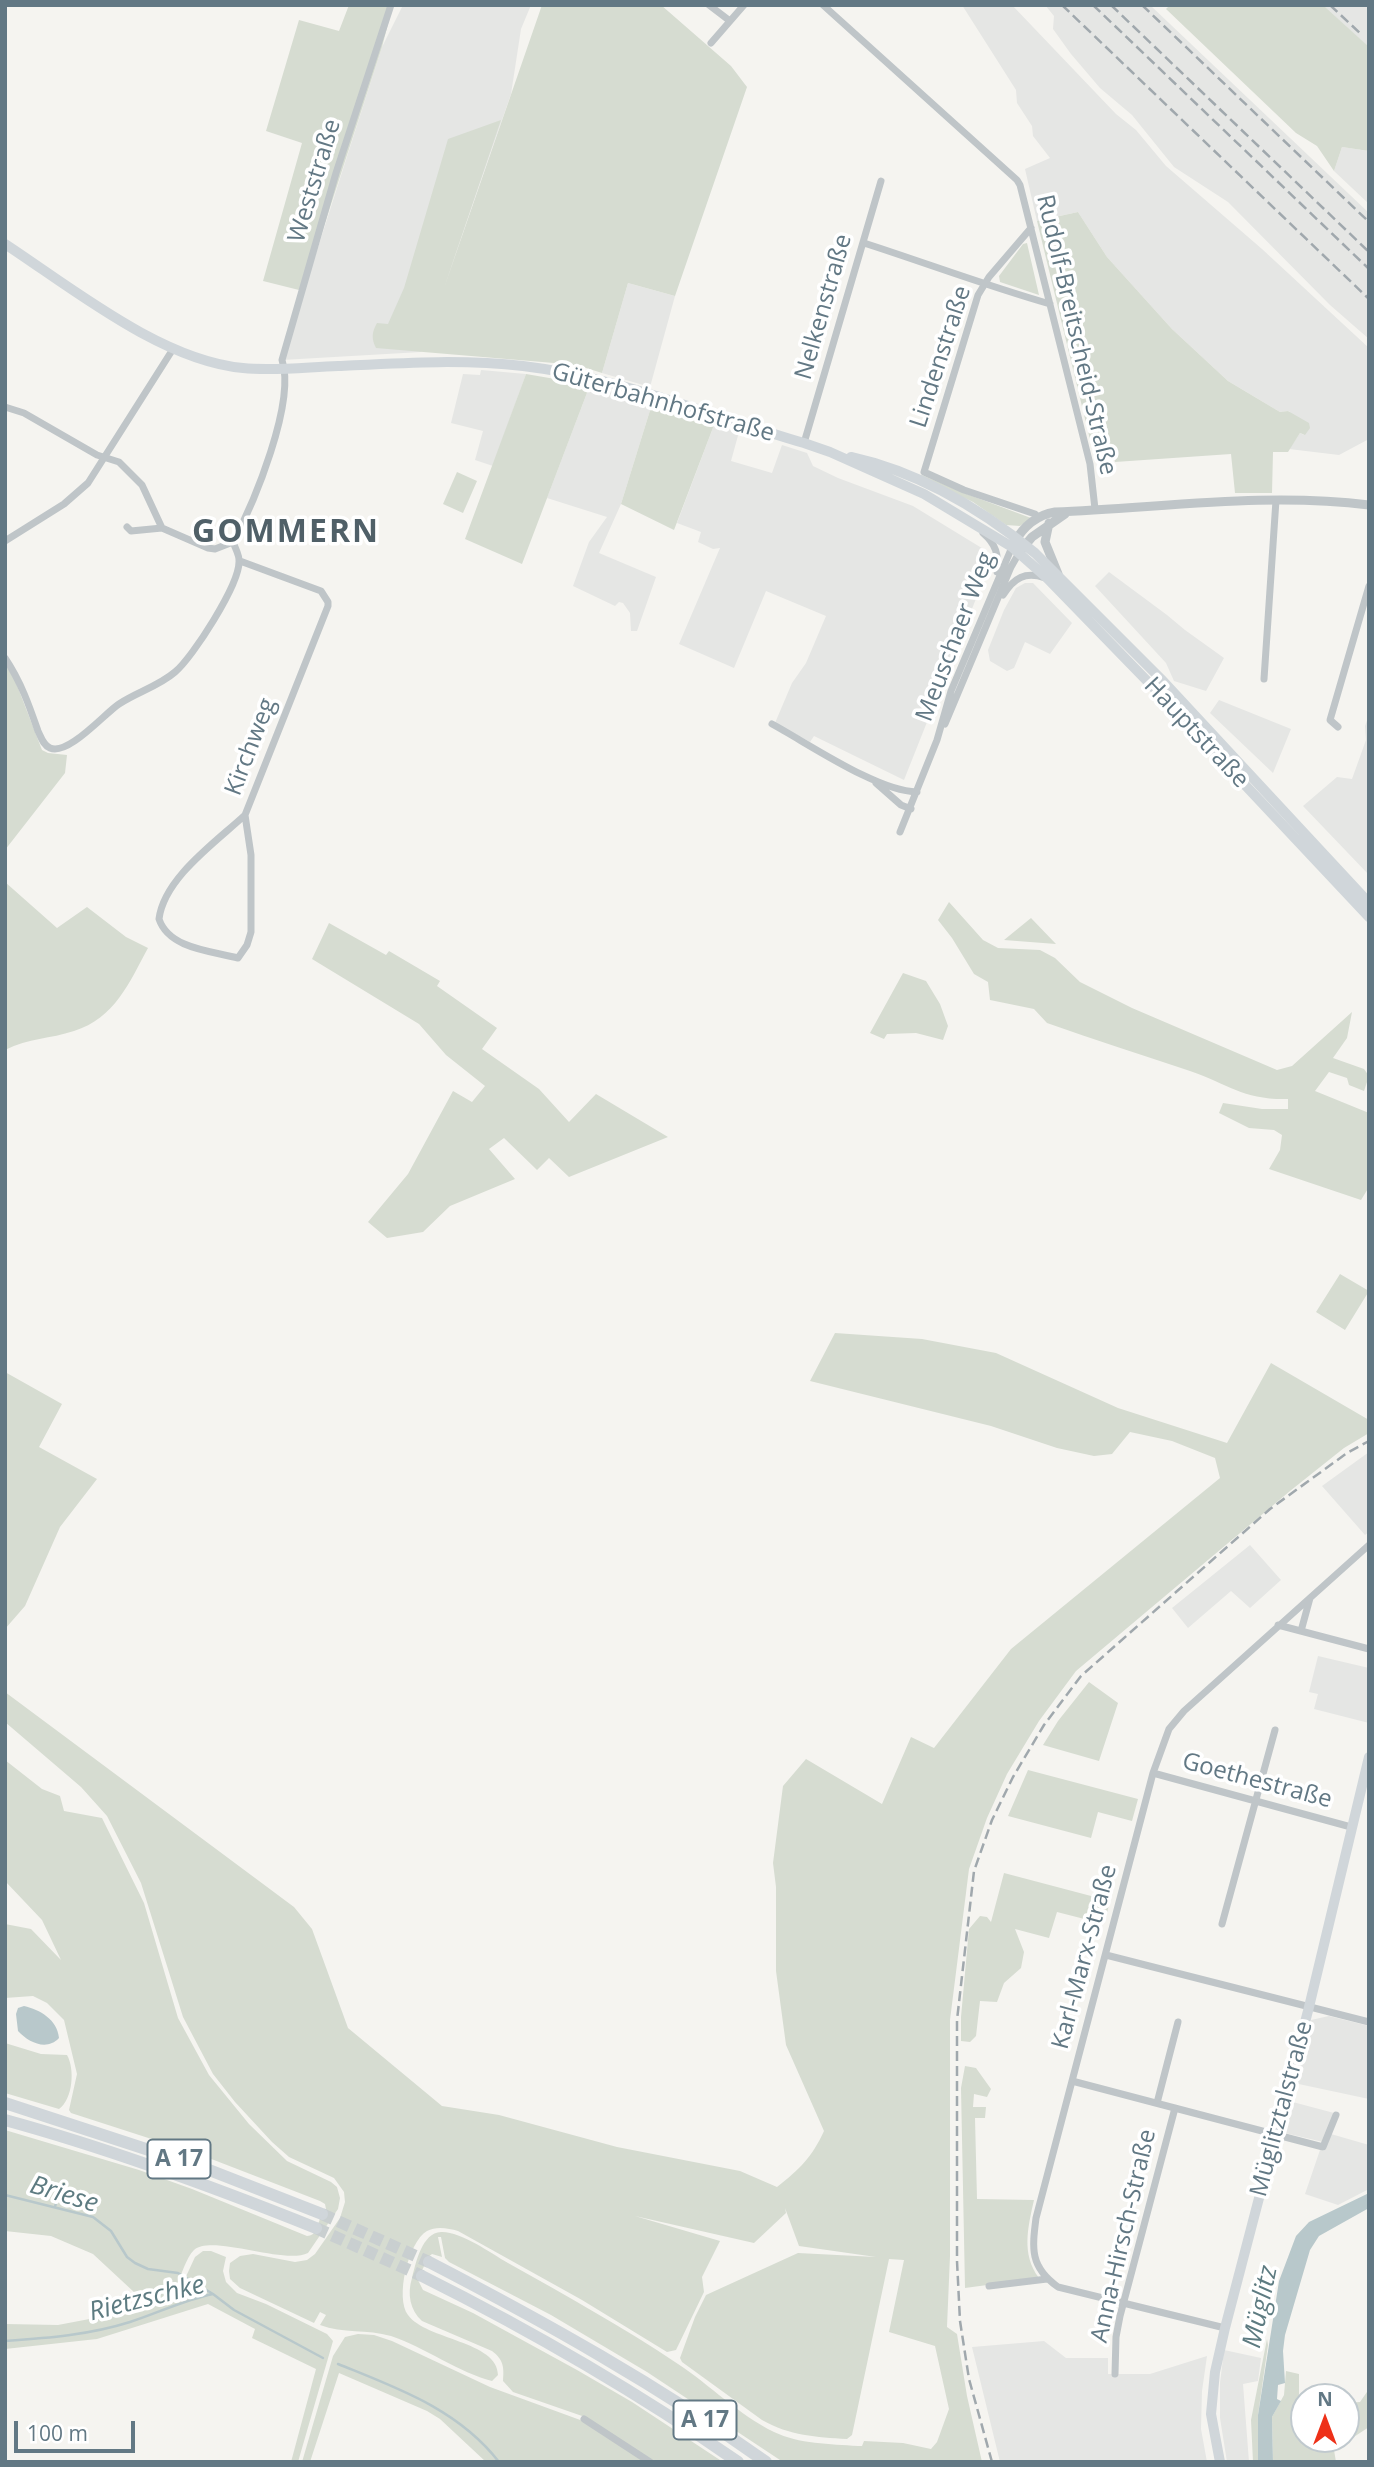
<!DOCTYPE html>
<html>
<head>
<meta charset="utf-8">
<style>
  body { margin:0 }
  #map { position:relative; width:1374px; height:2467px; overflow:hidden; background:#f5f4f0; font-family:"Open Sans",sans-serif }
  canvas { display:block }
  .frame { position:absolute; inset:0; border:7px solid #627884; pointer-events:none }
  .north { position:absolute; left:1290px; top:2383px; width:70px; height:70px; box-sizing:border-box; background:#fff; border:2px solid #c0c9ce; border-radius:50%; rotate:0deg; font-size:19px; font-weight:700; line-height:28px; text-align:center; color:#627884 }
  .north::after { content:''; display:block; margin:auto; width:24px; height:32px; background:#ee3018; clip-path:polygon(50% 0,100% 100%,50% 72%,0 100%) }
  .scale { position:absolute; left:14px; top:2421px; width:121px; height:32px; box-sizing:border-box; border:4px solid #627884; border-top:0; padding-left:9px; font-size:21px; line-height:24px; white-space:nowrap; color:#627884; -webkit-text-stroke:5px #fff; paint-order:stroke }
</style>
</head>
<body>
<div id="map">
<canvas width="1374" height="2467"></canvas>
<div class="frame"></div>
<div class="north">N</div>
<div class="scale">100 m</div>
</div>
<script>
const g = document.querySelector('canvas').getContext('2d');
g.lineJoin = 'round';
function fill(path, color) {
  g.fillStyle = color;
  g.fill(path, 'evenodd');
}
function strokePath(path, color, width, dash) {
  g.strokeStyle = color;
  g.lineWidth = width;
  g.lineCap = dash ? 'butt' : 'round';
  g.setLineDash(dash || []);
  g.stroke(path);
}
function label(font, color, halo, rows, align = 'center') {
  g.font = font + ' "Open Sans",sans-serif';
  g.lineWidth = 7;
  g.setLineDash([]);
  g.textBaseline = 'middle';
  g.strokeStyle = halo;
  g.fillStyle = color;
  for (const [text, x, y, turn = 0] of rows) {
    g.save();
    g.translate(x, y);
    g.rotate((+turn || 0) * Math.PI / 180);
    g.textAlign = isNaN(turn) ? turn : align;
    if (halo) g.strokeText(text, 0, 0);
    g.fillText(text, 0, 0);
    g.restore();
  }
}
const built = new Path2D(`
  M403,5H531L521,29L511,94L421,352L282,360L382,47Z
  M962,5H1012L1116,114L1136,130L1166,166L1262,249L1369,348V439L1339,455L1289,449L1300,433L1304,435L1289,411L1280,412L1228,381L1172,329L1107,257L1078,212L1037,221L1025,169L1050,158L1033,136L1032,126L1017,103L1016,90Z
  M1045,5H1150L1369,213V339L1330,305L1228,202L1174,167L1132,115L1100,88L1071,54L1053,29L1054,16Z
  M1323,5H1369V47L1367,46Z
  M1342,147L1369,151V204L1334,171Z
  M628,283L675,296L650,387L602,373Z
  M481,370L526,374L493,466L475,460L483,431L451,423L463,374L480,375Z
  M590,385L652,404L621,504L599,553L656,577L637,631H631L630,613L623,603L619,602L615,606L573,586L589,542L607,517L547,498Z
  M714,425L739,432L731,461L772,473L782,445L807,453L813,466L838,478L913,506L985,550L989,566L904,780L814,736L810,742L775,723L792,683L806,663L826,616L766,591L734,668L679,644L720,548L713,549L698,542L701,532L677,523Z
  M1109,572L1167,615L1185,630L1224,658L1206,691L1174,681L1166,663L1095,586Z
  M1025,583H1033L1072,623L1050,654L1025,642L1014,668L1007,671L990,661L988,650L1004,610L1016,588Z
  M1219,700L1291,729L1273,773L1210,713Z
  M1369,715V875L1303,806L1337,777L1352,779L1366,740L1365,726Z
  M1369,1452V1532L1365,1535L1322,1486Z
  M1250,1545L1281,1580L1250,1608L1231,1591L1188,1628L1172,1608Z
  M1318,1656L1369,1668V1723L1314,1709L1318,1694L1309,1692Z
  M1329,2016L1369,2026V2099L1294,2083L1311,2020Z
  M1289,2101L1334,2113L1323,2142L1285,2133L1282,2124Z
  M1331,2134L1369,2145V2189L1338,2205L1305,2194L1320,2150L1324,2151Z
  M1044,2341L1066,2358H1108V2374H1150L1207,2356L1202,2391L1201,2429L1207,2462H1000L972,2347Z
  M1224,2350L1261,2358L1258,2381L1243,2384L1249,2462H1227L1220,2418V2383Z`);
const green = new Path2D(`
  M349,5H393L382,47L303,291L263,281L302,143L266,131L299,20L339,31Z
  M542,5H661L731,66L747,87L675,296L628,283L602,373L580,366L554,363L376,348C371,338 372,332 377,323L388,324L404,288L448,139L501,120L444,288Z
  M1170,5H1323L1369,47V151L1342,147L1334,171L1317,146L1296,133L1166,9Z
  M1078,212L1107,257L1172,329L1228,381L1280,412L1288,411L1309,423L1310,428L1305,435L1300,433L1288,452H1273L1272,493H1235L1231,454L1115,462L1114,458L1095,460L1037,221Z
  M1027,243L1039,295L1000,282L999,276L1023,244Z
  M526,374L590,385L522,564L465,539Z
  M652,404L714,425L674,530L621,504Z
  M457,472L477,481L463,513L443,504Z
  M922,475L964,493L1031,518L1020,526L1006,525L973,502L919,477Z
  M5,664L15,680L42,750L48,753L67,755L65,773L5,850Z
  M5,882L57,928L87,907L126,937L148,948C129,983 115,1018 74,1031C50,1039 29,1038 5,1050Z
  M949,902L983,940L998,948L1040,950L1055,958L1080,982L1132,1008L1277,1070L1292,1066L1352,1012L1347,1038L1333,1058L1364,1069L1369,1076L1364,1091L1349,1085L1347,1078L1329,1072L1315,1091L1369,1113V1187L1361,1200L1269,1169L1280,1150L1282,1135L1274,1130L1249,1128L1219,1113L1223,1103L1262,1109H1288V1099C1243,1100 1230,1085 1190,1071C1143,1055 1095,1040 1047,1023L1034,1009L990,1000L988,982L974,974L952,938L938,920Z
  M1031,918L1056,944L1004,940Z
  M329,923L386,955L389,951L440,981L437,986L497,1028L482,1049L539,1089L569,1122L596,1094L668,1137L569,1177L549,1158L537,1170L504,1138L489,1149L515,1179L450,1206L423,1232L387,1238L368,1222L408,1174L453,1091L472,1102L485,1086L446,1055L419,1024L312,959Z
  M903,973L926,981L940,1004L948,1026L943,1040L916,1033L887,1034L884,1039L870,1033Z
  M1340,1274L1369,1291L1345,1330L1316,1312Z
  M835,1333L922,1339L996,1353L1118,1408L1227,1443L1271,1363L1369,1420V1433L1344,1448L1290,1491L1076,1671L1039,1721L1007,1774L987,1818L969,1869L950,2020V2256L947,2327L957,2334L967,2396L982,2462H783L647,2372L551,2315L449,2262L445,2258L441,2237H438L442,2257L432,2254L426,2259C425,2268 420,2271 418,2280L423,2290L473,2313L577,2370L632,2402L723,2462H654L585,2417L513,2392L503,2381C504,2368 504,2360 492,2351L422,2321C410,2310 407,2294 412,2278C416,2262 422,2233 441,2232C460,2231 491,2253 508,2263C565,2295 623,2327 678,2364C710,2385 739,2415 774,2432C799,2444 830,2444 858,2446H862L864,2441L903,2443L931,2449L937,2442L949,2409L935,2346L889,2332L904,2260L889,2259L852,2435L847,2439C816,2437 790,2436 762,2420L682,2362L680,2358L695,2317L706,2295L798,2253L876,2257L799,2246L785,2208L786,2213L754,2243L635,2216L720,2241L702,2277L704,2292L676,2350L667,2352L582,2300L458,2231C448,2228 436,2226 427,2231C408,2242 395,2298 408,2315C426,2340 498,2341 498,2375L492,2381C460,2373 424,2347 391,2336C367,2329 343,2334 320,2325L326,2315L320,2312L314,2323L240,2288L230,2279L229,2271L230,2263L240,2256L253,2254L295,2262L307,2260L315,2254L340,2218L345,2202L344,2192L334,2178L289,2157L272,2142L235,2102L213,2074L183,2017L141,1883L107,1816L81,1787L5,1722V1692L294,1907L312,1929L348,2028L442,2106L499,2115L617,2147L740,2171L777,2187C800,2169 812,2157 824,2131L786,2045L776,1971V1887L773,1863L783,1786L806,1759L882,1804L911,1737L934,1748L1011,1649L1220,1478L1215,1458L1172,1441L1130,1432L1112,1454L1094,1456L1057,1448L991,1426L810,1381Z
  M5,1372L62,1404L39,1447L97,1479L60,1527L25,1606L5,1629Z
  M1089,1682L1118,1703L1099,1761L1043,1745L1058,1721Z
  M5,1760L42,1789L60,1796L64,1811L102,1818L144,1903L178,2018L209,2075L249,2124L287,2161L331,2182L337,2187L340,2198L338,2209L308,2253C284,2265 212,2234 194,2250C186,2258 182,2274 177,2284L183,2283L195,2257L203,2251H211L226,2257L223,2271L226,2282L237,2293L266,2304L327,2334L333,2341L298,2462H291L316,2369L252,2338L255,2329L208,2304L97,2339L5,2349V2324L58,2325L147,2308L146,2297L135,2293L93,2254L51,2236L5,2231V2130L139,2170L192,2189L307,2236C316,2235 316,2230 319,2222C320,2217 324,2214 326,2209L325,2204L320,2201L201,2155L71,2113L69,2110L77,2074L64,2020L47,2003L33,1996L5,1998V1924L31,1929L61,1960L42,1920L5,1881Z
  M1028,1770L1138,1799L1132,1821L1098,1812L1091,1838L1008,1816Z
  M1004,1873L1110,1901L1104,1924L1057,1912L1049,1938L1015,1929L1024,1952L1021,1968L1004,1983L997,2002L980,2001L976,2036L970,2042L961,2041V2017L969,1929L980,1916L987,1917L991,1922Z
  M5,2043L41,2054L67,2055C75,2069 73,2099 59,2109L5,2093Z
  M965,2066L976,2068L991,2089L987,2097L974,2094L973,2107H986L985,2118H975L977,2199L1034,2200C1028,2227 1021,2254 1039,2278L965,2288L961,2088Z
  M358,2334L374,2335L392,2341L490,2387L583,2421L645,2462H486L440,2419L427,2411L339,2373L310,2462H302L333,2356L345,2337Z
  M1267,2339L1268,2345L1258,2415V2462H1253L1251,2420Z
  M1286,2371L1299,2374V2413L1304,2415V2439H1346V2403L1360,2402L1369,2389V2427L1334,2450L1336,2462H1273L1272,2417L1284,2395Z`);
const water = new Path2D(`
  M24,2006C40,2010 57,2019 59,2038C47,2051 29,2043 18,2031L16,2014L18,2008Z
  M1369,2193V2208L1319,2236L1310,2250L1285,2335L1283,2351L1285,2383L1278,2385L1277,2399L1281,2401L1272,2417L1273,2462H1258V2415L1279,2281L1296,2236L1309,2222Z`);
const stream = new Path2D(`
  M5,2195L93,2217L111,2231L127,2257L135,2263L148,2269L178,2273L213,2294L234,2310L323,2358
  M55,2207L58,2194
  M5,2341C48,2338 89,2335 130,2322C158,2313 184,2300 213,2294
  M338,2364C397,2388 458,2409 499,2462`);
const motorwayTunnel = new Path2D(`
  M322,2214L429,2262
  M316,2228L422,2276`);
const minor = new Path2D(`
  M709,5L730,21
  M823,5L1017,180L1020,185L1090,464L1095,509
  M711,43L744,5
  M1031,228L989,277L978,295L924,472L964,490L1035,514L1038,517
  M864,243C926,263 987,286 1050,304
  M5,407L24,413L97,455L119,462L142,485L162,528
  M804,443L881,181
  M127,527L131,531L162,528L208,548L215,549L233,542
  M983,533C996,544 999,555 997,572
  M5,541L64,504L88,483L173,349
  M240,561L321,591L328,602V606L245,815L251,855V932L247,945L238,958C212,951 169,949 159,919C164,878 216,842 245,815
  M1003,595C1014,578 1025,571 1045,578
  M5,658C21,682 29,705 38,731C41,737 43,745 50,748C68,756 104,714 119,704C137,692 159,686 175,672C193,657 239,585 239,562C240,556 235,548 233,542C254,503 296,402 282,360L336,173L391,5
  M1264,679L1276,500
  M772,724C809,744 877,791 917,792
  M945,724L1011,567L1019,553
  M1338,727L1330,720L1369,586
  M876,783L901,805L911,809
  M900,832L937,740L951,691L1012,547
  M1278,1625L1369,1649
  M1301,1631L1310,1598
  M1153,1773L1351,1827
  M1222,1924L1275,1730
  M1106,1955L1369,2022
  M1072,2081L1323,2147L1336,2115
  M1157,2103L1178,2022
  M989,2286L1047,2279
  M1225,2328L1058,2287C1030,2267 1032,2249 1036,2218L1153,1773L1169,1729L1184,1711L1369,1545
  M1115,2374L1116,2337L1120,2316L1175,2108
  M584,2419L650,2462`);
const tertiary = new Path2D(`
  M1049,523L1045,542L1058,574
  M1014,543C1023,527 1037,515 1055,512C1160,508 1264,492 1369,505
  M1022,549L1032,537L1065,514`);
const secondary = new Path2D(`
  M5,244C72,288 162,361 243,368C274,371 307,367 338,366C400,363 461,359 523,366C619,377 711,416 804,443L830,452L924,494L1012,547L1047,578L1153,687L1369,917
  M851,457C920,472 981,509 1035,553L1161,679L1369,903
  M1220,2462L1211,2414L1215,2372L1225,2328L1309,2007L1369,1757`);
const motorway = new Path2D(`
  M5,2103L204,2168L322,2214
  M5,2120C111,2149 214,2187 316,2228
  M429,2262C545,2322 659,2386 766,2462
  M422,2276C532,2331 637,2392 738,2462`);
const rail = new Path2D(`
  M1062,5L1369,299
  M1093,5L1369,269
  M1111,5L1369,252
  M1142,5L1369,222
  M1330,5L1362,35
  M992,2462L969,2379L960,2321L957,2261V2020L974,1871L992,1820L1013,1777L1044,1725L1081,1676L1270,1509L1347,1453L1369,1441`);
const shields = [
  [179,2159,63],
  [705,2420,63]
];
const shieldNames = [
  ["A 17",179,2159],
  ["A 17",705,2420]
];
const streetNames = [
  ["Weststraße",315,181,-73],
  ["Nelkenstraße",824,307,-74],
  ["Rudolf-Breitscheid-Straße",1076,335,77],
  ["Lindenstraße",941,357,-72],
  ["Güterbahnhofstraße",663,403,16],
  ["Meuschaer Weg",956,637,-69],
  ["Hauptstraße",1196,733,47],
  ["Kirchweg",251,747,-69],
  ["Goethestraße",1257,1781,15],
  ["Karl-Marx-Straße",1085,1957,-75],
  ["Müglitztalstraße",1282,2109,-75],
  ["Anna-Hirsch-Straße",1124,2236,-77]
];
const waterNames = [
  ["Briese",64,2195,17],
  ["Rietzschke",147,2299,-14],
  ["Müglitz",1261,2307,-78]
];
const districtNames = [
  ["GOMMERN",286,533]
];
fill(built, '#e5e6e4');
fill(green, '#d6dcd1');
fill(water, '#b8c8cb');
strokePath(stream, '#b8c8cb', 2.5);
strokePath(motorwayTunnel, '#c9cfd0', 12, [12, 6]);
strokePath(minor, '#bfc5c8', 7);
strokePath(tertiary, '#bfc5c8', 9);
strokePath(secondary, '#d0d6da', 10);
strokePath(motorway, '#d0d6da', 12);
strokePath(rail, '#a0a8ad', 2.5, [10, 5]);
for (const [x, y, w] of shields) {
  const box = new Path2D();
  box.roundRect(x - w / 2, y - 19.5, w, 39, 5);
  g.fillStyle = '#fff';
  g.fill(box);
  strokePath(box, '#627884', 2);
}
label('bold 23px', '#627884', null, shieldNames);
label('24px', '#627884', '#fff', streetNames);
label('italic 26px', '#5d7b81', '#fff', waterNames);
g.letterSpacing = '2px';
label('bold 32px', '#506068', '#fff', districtNames);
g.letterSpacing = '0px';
</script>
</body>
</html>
